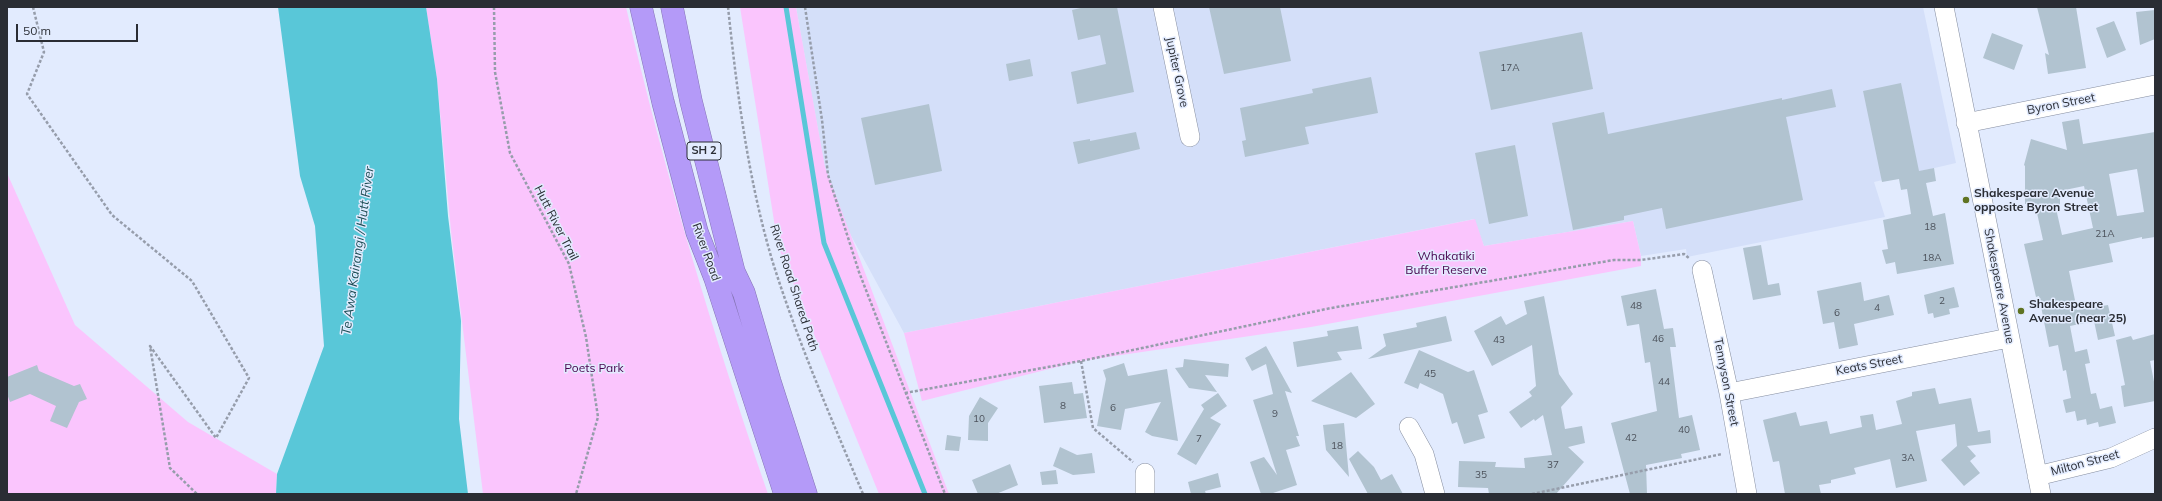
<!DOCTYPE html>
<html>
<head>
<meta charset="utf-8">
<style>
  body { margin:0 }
  #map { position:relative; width:2162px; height:501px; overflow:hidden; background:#e2ebfe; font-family:Mulish,sans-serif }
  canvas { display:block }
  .frame { position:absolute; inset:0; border:8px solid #2a2d34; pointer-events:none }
  .scale { position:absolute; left:16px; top:24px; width:122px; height:18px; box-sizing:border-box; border:2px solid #2a2d34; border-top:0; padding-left:5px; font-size:12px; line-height:14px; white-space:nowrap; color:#2a2d34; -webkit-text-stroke:3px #e2ebfe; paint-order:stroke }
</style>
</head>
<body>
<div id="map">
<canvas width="2162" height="501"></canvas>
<div class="frame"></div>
<div class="scale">50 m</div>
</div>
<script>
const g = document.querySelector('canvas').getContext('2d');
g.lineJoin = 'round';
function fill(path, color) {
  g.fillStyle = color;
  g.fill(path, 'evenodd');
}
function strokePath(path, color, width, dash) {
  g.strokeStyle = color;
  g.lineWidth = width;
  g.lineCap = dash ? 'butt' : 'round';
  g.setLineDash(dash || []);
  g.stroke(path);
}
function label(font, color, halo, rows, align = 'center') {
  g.font = font + ' Mulish,sans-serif';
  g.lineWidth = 3;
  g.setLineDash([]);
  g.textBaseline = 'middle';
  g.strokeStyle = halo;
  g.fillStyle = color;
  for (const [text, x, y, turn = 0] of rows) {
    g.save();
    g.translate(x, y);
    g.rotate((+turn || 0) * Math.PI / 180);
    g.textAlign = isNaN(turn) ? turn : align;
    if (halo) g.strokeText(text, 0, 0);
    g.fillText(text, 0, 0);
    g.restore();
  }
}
const built = new Path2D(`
  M796,7H1923L1956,163L1874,182L1885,217L1687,257L1686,249L1641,256L1633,221L1484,246L1474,219L904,333L830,197Z`);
const green = new Path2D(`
  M426,7H626C664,172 713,334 768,494H483L451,231L437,79Z
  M740,7H796L825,167L949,494H879L778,246Z
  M7,173L75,325L188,422L277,474L276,494H7Z
  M1475,219L1484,246L1633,221L1641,256V266L1311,327L1081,361L922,401L904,333Z`);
const water = new Path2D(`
  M278,7H426L437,79L448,216L461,321L459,419L468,494H276L277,474L324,346L315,226L300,176Z`);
const stream = new Path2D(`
  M786,7L824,243L925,494`);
const building = new Path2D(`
  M1085,7H1117L1134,92L1077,104L1071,72L1106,64L1100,35L1078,40L1072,10Z
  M1209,7H1280L1291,61L1224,74Z
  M2037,7H2076L2086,68L2048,74L2045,53L2049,55Z
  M2155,10V39L2140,45L2136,12Z
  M2114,21L2126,50L2107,58L2096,28Z
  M1582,32L1593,89L1491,110L1479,52Z
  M1992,33L2023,45L2014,70L1983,58Z
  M1030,59L1033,76L1009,81L1006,64Z
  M1371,77L1378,113L1305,127L1309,144L1245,157L1242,141L1246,140L1240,108L1313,93L1312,89Z
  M1901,83L1919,171L1934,168L1936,181L1926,183L1933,216L1945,213L1954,264L1897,274L1895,262L1886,264L1882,250L1888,249L1883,220L1911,214L1907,189L1901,190L1899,179L1882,182L1863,91Z
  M1832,89L1836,107L1786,117L1803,200L1666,229L1662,208L1624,216V220L1573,230L1552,123L1604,112L1608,134L1782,98V100Z
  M929,104L942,171L875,185L861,118Z
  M2079,119L2083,144L2155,132V237L2142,239V237L2109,244L2113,262L2069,271L2077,310L2108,305L2115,336L2098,340L2094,321L2070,326L2075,352L2087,349L2090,363L2085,364L2091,394L2096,393L2100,409L2112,406L2116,423L2099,427L2098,422L2087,425L2086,419L2077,421L2075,411L2066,413L2063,400L2071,398L2066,370L2063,371L2058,345L2049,347L2039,296L2036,297L2024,244L2043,240L2035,204H2025V166L2024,165L2031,139L2067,150L2062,122ZM2137,169L2144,212L2117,216L2109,174ZM2084,186L2093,228L2062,235L2055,204L2060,205V191Z
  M1136,132L1140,149L1078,164L1073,142L1090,139V141Z
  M1515,145L1528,216L1489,224L1475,153Z
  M1761,245L1768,285L1779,283L1781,295L1753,300L1743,248Z
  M1861,282L1864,301L1889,295L1894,315L1854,324L1858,345L1839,349L1834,322L1823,324L1817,291Z
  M1954,287L1959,307L1949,309L1950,314L1934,318L1933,313L1928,314L1924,295Z
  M1656,289L1664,329L1673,328L1676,347H1670L1679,418L1692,415L1700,450L1681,454L1682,458L1646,465L1647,494H1630L1611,423L1657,411L1650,362L1645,363L1639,324L1627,326L1621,296Z
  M1544,296L1559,374L1573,394L1561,407L1565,429L1582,426L1585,443L1568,447L1584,462L1556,494H1489L1488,488L1458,487L1459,461L1496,462L1495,467L1525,468L1524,458L1552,455L1543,415L1535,421L1534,419L1521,428L1509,412L1532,396L1529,392L1536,386L1532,345L1492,366L1474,331L1501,316L1506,325L1527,314L1524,301Z
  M1446,316L1452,341L1368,359L1386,346L1383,334L1417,327L1416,323Z
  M1358,326L1362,349L1337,352L1342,360L1297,367L1293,342L1328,336L1327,331Z
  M2155,334V360L2150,361L2155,387V401L2124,407L2121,386L2125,385L2116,340L2131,336L2133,340Z
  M1266,346L1292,393L1285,391L1299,436H1296L1300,446L1286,450L1297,485L1270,494H1261L1250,462L1264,457L1277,475L1253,400L1273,394L1266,364L1252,371L1245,358Z
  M1419,350L1468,372L1474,370L1488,412L1478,415L1485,438L1464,444L1457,422L1452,424L1443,394L1420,383L1418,389L1404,383Z
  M1184,359L1229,364L1228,377L1205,375L1217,392L1189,388L1175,368L1183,367Z
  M1124,363L1128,376L1167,369L1178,441L1152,436L1145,432L1161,402L1125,409L1121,430L1097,426L1106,379L1103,370Z
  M37,365L39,371L74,386L80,384L87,399L79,402L67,428L50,421L56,406L30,394L10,402L7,394V377Z
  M1351,372L1375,404L1356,418L1311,401Z
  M1072,382L1074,394L1083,393L1087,418L1044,423L1039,386Z
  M1935,388L1939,404L1971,398L1978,432L1990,430L1991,443L1967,446L1976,456L1970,461L1980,473L1964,486L1941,460L1957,446L1955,424L1916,431L1927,481L1896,488L1890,459L1854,468L1856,474L1831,480V483L1819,485L1821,494H1785L1779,461L1773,462L1763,420L1796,412L1800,426L1827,421L1830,434L1862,427L1860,416L1873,414L1876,430L1902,424L1896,401L1912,396V392Z
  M1218,393L1227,406L1210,418L1221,424L1196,465L1177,454L1204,409L1201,405Z
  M980,397L998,408L988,423V441L968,440L969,416Z
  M1344,423L1349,477L1326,450L1323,425Z
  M947,435L961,437L959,451L945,450Z
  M1060,447L1077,455L1092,453L1095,473L1073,475L1053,466Z
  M1358,451L1374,467L1381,480L1392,474L1403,494H1368L1349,459Z
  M1010,464L1018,485L996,494H978L972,480Z
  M1056,470L1058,484L1042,485L1040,472Z
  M1218,473L1221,487L1205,491L1206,494H1191L1188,482Z`);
const path = new Path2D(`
  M33,7L44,52L27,94L112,215L192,281L249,378L216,438L150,346L170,468L197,494
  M494,7L495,72L510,153L569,264L586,337L598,417L576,494
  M728,7C737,92 748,180 773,263C798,342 831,418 863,494
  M805,7L822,120L828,175L859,272L945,494
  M1081,361L1093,428L1133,462
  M905,393L1081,361L1331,308L1614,260H1641L1684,254L1690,259
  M1532,494L1722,454`);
const minor = new Path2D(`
  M1163,7L1190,137
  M1944,7L2041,494
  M1966,123L2155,85
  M1702,270L1729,393L1747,494
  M1729,393L2009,338
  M1409,427L1424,454L1435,494
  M2037,476L2111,458L2155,438
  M1145,494V473`);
const highway = new Path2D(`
  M641,7L663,102L697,232L715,278L785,494
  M672,7L691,101L734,272L744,293L770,382L806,494`);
const markers = [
  [1966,200,4,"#5f7322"],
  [2021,311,4,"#5f7322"]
];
const numberNames = [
  ["17A",1510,68],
  ["18",1930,227],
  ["21A",2105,234],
  ["18A",1932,258],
  ["2",1942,301],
  ["48",1636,306],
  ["4",1877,308],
  ["6",1837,313],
  ["46",1658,339],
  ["43",1499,340],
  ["45",1430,374],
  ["44",1664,382],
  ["8",1063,406],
  ["6",1113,408],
  ["9",1275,414],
  ["10",979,419],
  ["40",1684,430],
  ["42",1631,438],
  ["7",1199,439],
  ["18",1337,446],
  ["3A",1908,458],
  ["37",1553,465],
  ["35",1481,475]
];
const shields = [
  [704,151,34]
];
const shieldNames = [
  ["SH 2",704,151]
];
const streetNames = [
  ["Jupiter Grove",1177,72,78],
  ["Byron Street",2061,104,-11],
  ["Hutt River Trail",556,223,63],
  ["River Road",706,252,70],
  ["Shakespeare Avenue",1999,286,79],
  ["River Road Shared Path",794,288,72],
  ["Keats Street",1869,365,-11],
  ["Tennyson Street",1726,382,79],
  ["Milton Street",2085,463,-15]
];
const poiNames = [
  ["Shakespeare Avenue",1974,193],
  ["opposite Byron Street",1974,207],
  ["Shakespeare",2029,304],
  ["Avenue (near 25)",2029,318]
];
const parkNames = [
  ["Whakatiki",1446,256],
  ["Buffer Reserve",1446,270],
  ["Poets Park",594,368]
];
const waterNames = [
  ["Te Awa Kairangi / Hutt River",358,251,-82]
];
fill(built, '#d4dff9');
fill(green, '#fac5fd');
fill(water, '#59c7d8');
strokePath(stream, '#59c7d8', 5);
fill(building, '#b1c3d0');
strokePath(minor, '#868ea0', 20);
strokePath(highway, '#8474b3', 23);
strokePath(path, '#969dab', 2.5, [3, 2]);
strokePath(minor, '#fff', 19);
strokePath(highway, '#b49af8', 22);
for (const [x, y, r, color] of markers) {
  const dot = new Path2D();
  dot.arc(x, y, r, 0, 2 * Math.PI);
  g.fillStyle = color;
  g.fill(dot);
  strokePath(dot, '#e2ebfe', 1.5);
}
label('10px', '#4c525b', null, numberNames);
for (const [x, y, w] of shields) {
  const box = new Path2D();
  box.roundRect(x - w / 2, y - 9, w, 18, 3);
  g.fillStyle = '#e2ebfe';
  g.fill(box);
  strokePath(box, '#2a2d34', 1);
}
label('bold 11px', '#2a2d34', null, shieldNames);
label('12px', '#2a2d34', '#e2ebfe', streetNames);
label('bold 12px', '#2a2d34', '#e2ebfe', poiNames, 'left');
label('12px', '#48024e', '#e2ebfe', parkNames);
label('italic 13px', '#1e4e56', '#e2ebfe', waterNames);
</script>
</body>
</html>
